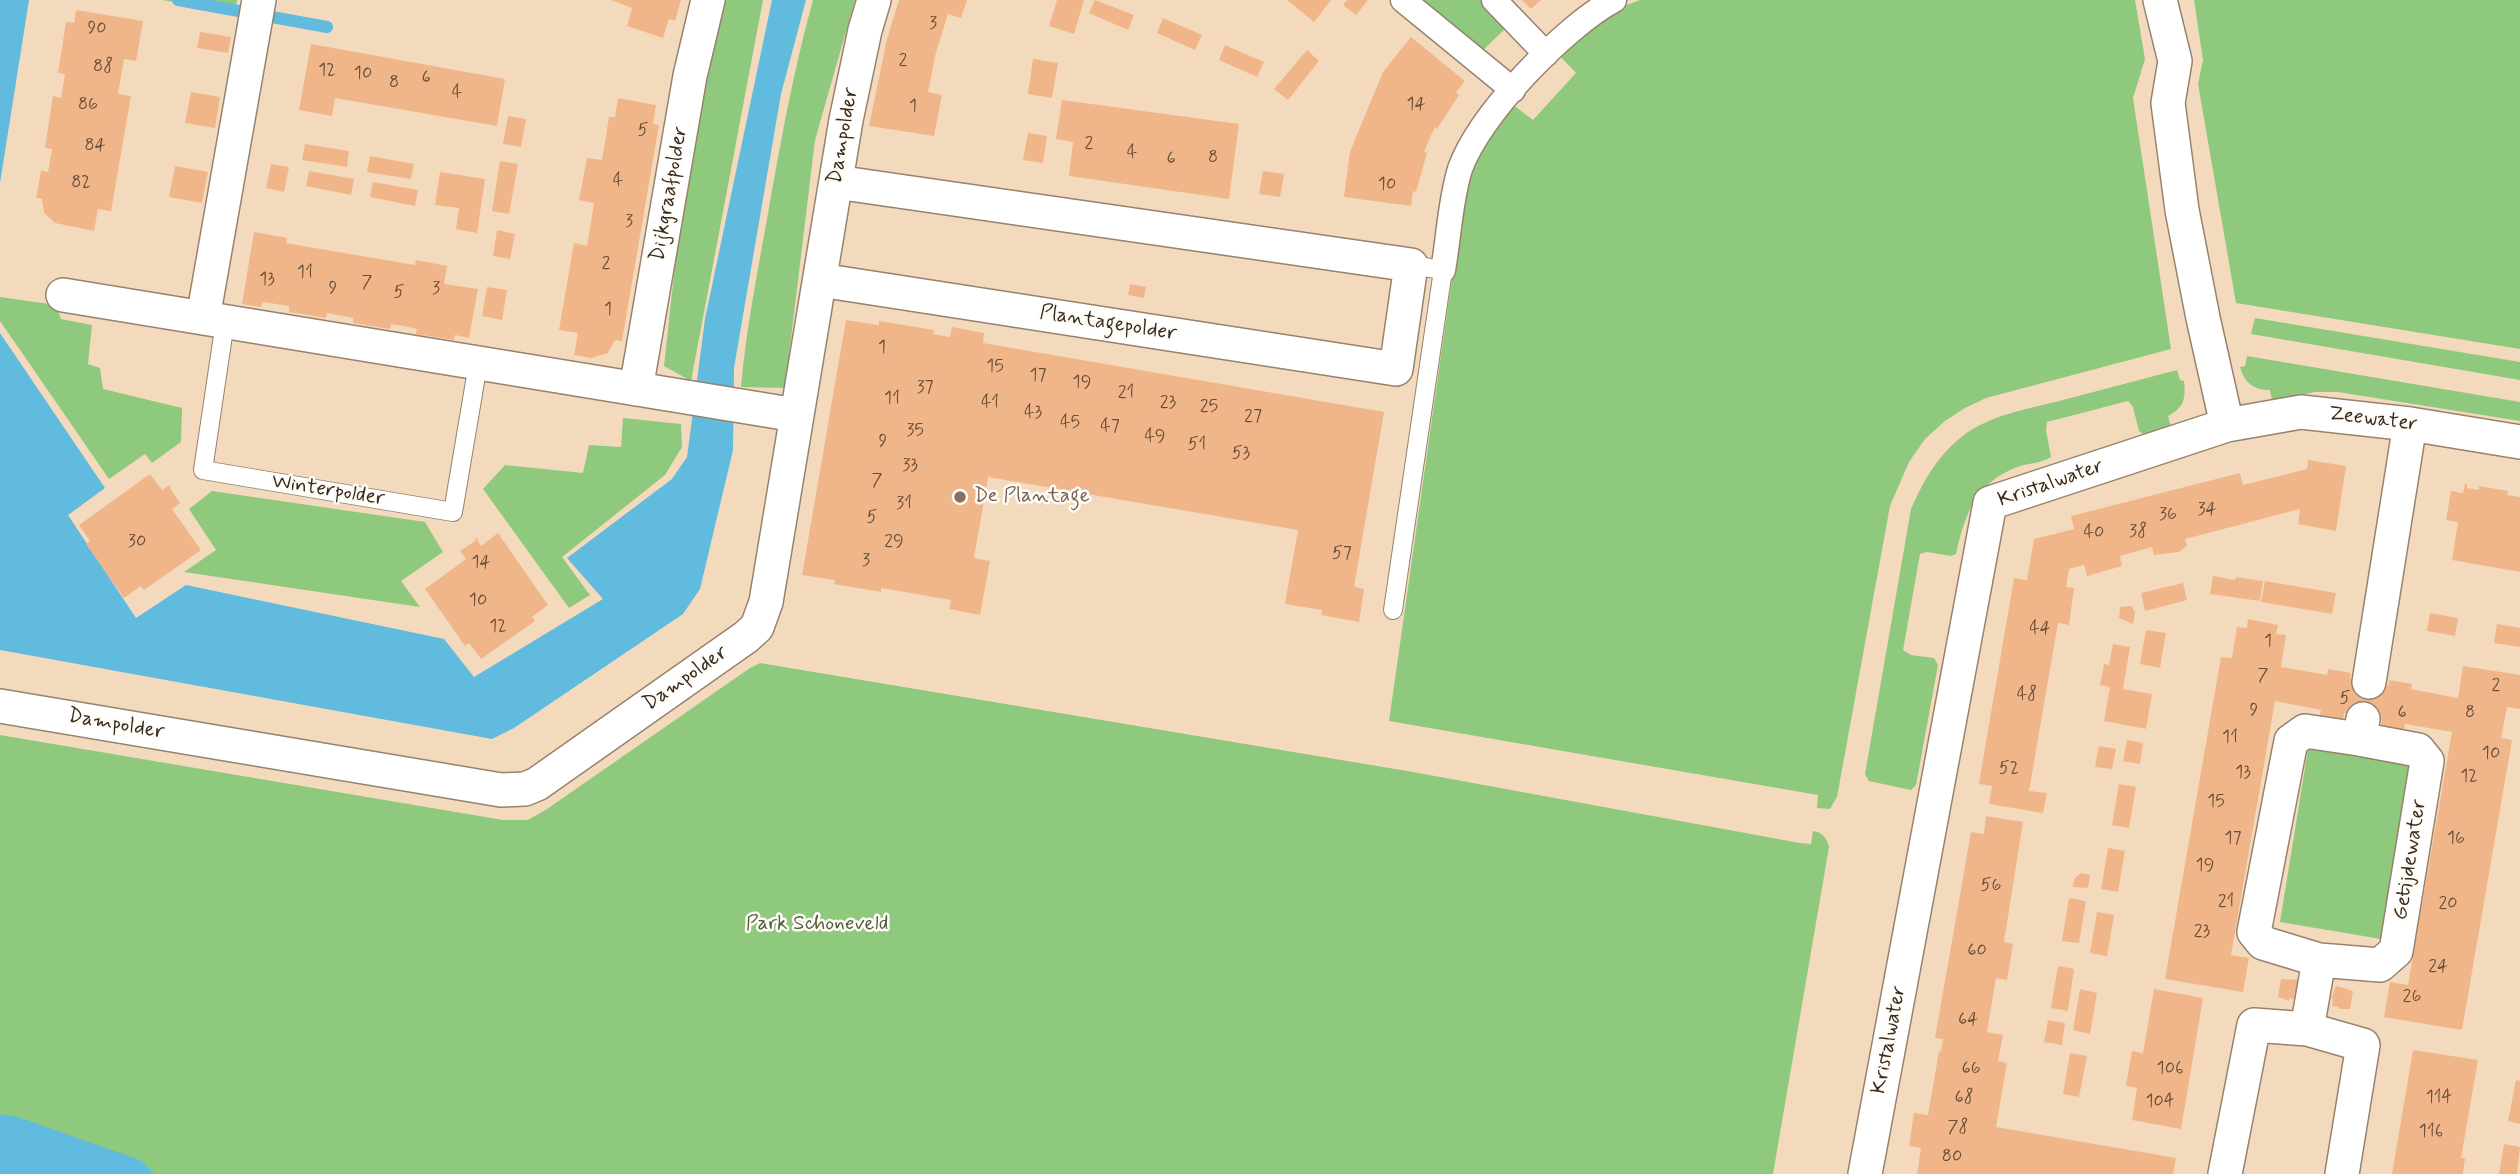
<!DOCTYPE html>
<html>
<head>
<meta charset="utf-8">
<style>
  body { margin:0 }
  canvas { display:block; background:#f4dabd }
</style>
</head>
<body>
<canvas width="2520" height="1174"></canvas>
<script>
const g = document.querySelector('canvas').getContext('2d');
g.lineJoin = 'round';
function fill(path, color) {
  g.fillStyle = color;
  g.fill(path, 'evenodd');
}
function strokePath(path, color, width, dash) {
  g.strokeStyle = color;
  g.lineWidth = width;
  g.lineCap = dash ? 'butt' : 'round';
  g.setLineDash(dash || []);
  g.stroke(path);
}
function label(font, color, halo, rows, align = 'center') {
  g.font = font + ' Mynerve,sans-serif';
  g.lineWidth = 5;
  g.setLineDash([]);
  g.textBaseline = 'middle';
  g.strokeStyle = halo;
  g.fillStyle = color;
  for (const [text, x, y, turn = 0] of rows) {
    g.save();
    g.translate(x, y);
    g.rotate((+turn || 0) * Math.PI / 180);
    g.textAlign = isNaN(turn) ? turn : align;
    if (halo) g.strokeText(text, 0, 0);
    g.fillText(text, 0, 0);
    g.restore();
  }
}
const green = new Path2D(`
  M163,0H237L235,14Z
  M722,0H763L691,381L664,366L694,92Z
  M813,0H855L815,140L785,388L741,387C746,330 757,275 767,219C780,145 793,72 813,0Z
  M1417,0H1483L1508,26L1480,53Z
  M1640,0H2135L2145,59L2133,98L2171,349L1986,398L1965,408L1945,421L1925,439L1909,462L1890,506L1837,797L1830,809L1817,808L1818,795L1389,721L1465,187L1472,164L1512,104L1533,120L1576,73L1558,54L1616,9Z
  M2194,0H2520V349L2236,303L2198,84L2203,60Z
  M0,297L56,305L61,319L92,325L88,364L100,368L103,389L182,408L181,442L152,463L145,454L109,479L0,321Z
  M2255,318L2520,362V380L2251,334Z
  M2247,356L2520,402V421L2338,392H2315L2272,401L2270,390C2254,390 2244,383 2240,367L2245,366Z
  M2177,370L2180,380L2184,381C2186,398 2184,408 2168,416L2171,427L2143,434L2139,431L2133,407L2128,401L2047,422L2046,430L2051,457C2042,463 2030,463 2020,466C1977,481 1965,513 1956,554L1951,556L1927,552L1920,554L1903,650L1911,655L1934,658L1938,665L1916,785L1911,790L1869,781L1865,774L1911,509C1923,482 1936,458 1959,439C1987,415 2028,409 2063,400C2101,390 2139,380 2177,370Z
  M623,418L681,424L682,447L665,475L562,557L590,595L569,608L483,489L505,465L583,473L589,445L621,447Z
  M212,491L425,522L443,552L401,581L420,607L184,572L216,550L189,509Z
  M760,663L1413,772L1800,843L1811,844L1813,831C1823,832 1827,839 1829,847L1773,1174H0V735L503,820H528L547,809L750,668Z
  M2309,743L2411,760L2381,939L2280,922Z`);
const water = new Path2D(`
  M0,0H29L0,183Z
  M772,0H806L781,94L734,368L733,450L700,589L683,614L514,728L492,739L0,650V333L105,488L68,515L136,618L186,585L444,639L474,677L603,599L567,558L672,479L687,457L705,319Z
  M0,1114L18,1117L140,1160L155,1174H0Z`);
const stream = new Path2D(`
  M178,0L327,27`);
const building = new Path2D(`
  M611,0H681L675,21L669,19L663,38L627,26L632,8Z
  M899,0H967L961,18L948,14L936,52L928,92L942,95L934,136L869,126L887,39Z
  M1057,0H1084L1074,34L1049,26Z
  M1095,0L1134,15L1128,30L1089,13Z
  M1287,0H1331L1314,22Z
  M1347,0H1368L1356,15L1343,5Z
  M1522,0H1541L1531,9Z
  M76,10L143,21L136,61L124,59L118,94L131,96L111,211L98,209L94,231L55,223L44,213L42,199L36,198L41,171L48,172L50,161L52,149L45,148L53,96L61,98L65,74L58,73L66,22L74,23Z
  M1163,18L1202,35L1195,50L1157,33Z
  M200,32L231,37L228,53L197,48Z
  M1411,37L1465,81L1456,92L1459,95L1437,129L1435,127L1429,140L1424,152L1427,153L1416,192L1413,191L1411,206L1344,197L1350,152L1366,113L1383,72Z
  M311,44L505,79L497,126L335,98L332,116L299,110Z
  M1225,45L1264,62L1257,77L1219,60Z
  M1307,50L1319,61L1288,100L1274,89Z
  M1033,59L1058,63L1052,98L1028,94Z
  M191,92L220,97L215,128L185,123Z
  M618,98L656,105L653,124L659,125L622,341L615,340L608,353L591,358L574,355L578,333L559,330L574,243L587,246L594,203L579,200L587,158L602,160L609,117H615Z
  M1062,100L1239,124L1229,199L1069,176L1073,142L1056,139Z
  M508,116L526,119L521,147L503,144Z
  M1028,133L1047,136L1043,163L1023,160Z
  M305,144L349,151L347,167L302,160Z
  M370,156L414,164L411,179L367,172Z
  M500,161L518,164L509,214L492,211Z
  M271,164L289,167L284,192L266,188Z
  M175,166L208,172L202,203L169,197Z
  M309,171L354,179L351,195L306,186Z
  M1263,171L1284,174L1280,197L1259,194Z
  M440,172L485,179L477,233L456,229L459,208L435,205Z
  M373,182L418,190L415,206L370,197Z
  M497,230L515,234L510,259L493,256Z
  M254,232L287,238L286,243L350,254L415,265L416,260L447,266L444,284L478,289L469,338L455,335L454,340L416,334L417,329L404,326L391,324L390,329L353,323V318L327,313L326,318L289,312V306L263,302L261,307L242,304Z
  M1130,284L1146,287L1144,298L1128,295Z
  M487,287L507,290L502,320L482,316Z
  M846,320L879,325V321L934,330L933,334L950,337L952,327L984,333L983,343L1384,412L1354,587L1364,589L1359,622L1321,615L1322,610L1285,604L1298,530L988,477L974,558L990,561L980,615L949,609L951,600L881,588V592L834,584L835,580L802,575Z
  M2308,460L2346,466L2336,531L2298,524L2300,509L2185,539L2187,546L2179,552L2154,555L2152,547L2120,556L2122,566L2087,576L2084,565L2069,569L2066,587L2074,588L2069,625L2058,623L2029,791L2047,793L2043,813L1989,804L1992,786L1979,784L1985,748L2014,578L2027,580L2034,539L2074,529L2071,516L2240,473L2243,485L2307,469Z
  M150,474L162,490L170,485L171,487L170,488L180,503L172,509L201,550L144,590L141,586L124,598L86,544L90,541L79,525Z
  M2465,484H2467V488L2479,490V486L2508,491L2507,495L2520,497V572L2452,560L2458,522L2446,520L2451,491L2463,493Z
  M498,533L548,605L532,617L535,621L481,659L469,643L465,646L425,589L466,559L460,551L475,541L476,537L481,546Z
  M2213,576L2235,580L2236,577L2263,581L2260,601L2210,594Z
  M2265,581L2336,593L2332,614L2261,602Z
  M2183,583L2187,600L2145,611L2141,593Z
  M2132,606L2135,613L2133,624L2119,618L2120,607Z
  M2430,613L2458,618L2455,636L2427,631Z
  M2248,619L2278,625L2276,634L2286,635L2281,667L2327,675L2328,669L2351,673L2350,679L2388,686L2389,680L2412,684L2411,689L2458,698L2463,666L2520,675V709L2507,707L2501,738L2512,740L2462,1030L2384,1017L2390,982L2408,985L2452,732L2405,724L2404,730L2381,726L2382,720L2344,713L2343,719L2320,715L2321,710L2275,701L2231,955L2249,958L2243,992L2165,979L2221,657L2232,658L2237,627L2247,628Z
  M2497,624L2520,628V647L2494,643Z
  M2146,630L2166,633L2160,668L2140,664Z
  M2113,644L2130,647L2123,689L2152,694L2146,729L2104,721L2110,687L2100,685L2104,664L2109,665Z
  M2127,740L2143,743L2140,764L2123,761Z
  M2099,746L2116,749L2112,769L2095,767Z
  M2119,784L2136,787L2129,828L2112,825Z
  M1986,816L2023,822L2004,942L2013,944L2007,980L1996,978L1987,1032L2003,1035L1998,1061L2007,1063L1996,1127L2176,1158L2173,1174H1917L1921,1148L1909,1146L1914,1113L1928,1115L1939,1051L1941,1052L1943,1039L1935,1038L1971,832L1984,834Z
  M2108,848L2125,851L2118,892L2101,889Z
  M2081,873L2090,875L2088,888L2073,887L2074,879Z
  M2069,898L2086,901L2079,943L2062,941Z
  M2097,912L2114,915L2107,956L2090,953Z
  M2058,966L2074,969L2068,1011L2051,1008Z
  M2281,979L2299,980L2296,1000L2289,998V1001L2278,997Z
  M2336,986L2353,991L2350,1009H2339V1007L2332,1006L2333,999H2331Z
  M2080,989L2097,993L2090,1034L2073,1030Z
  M2154,989L2203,998L2181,1129L2132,1120L2137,1088L2126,1086L2132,1051L2143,1053Z
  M2048,1020L2065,1023L2062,1045L2044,1042Z
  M2413,1050L2478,1060L2461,1158H2465L2463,1174H2392Z
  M2070,1053L2087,1056L2079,1097L2063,1094Z
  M2516,1080L2520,1081V1124L2508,1121Z
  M2504,1144L2520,1147L2517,1174H2499Z`);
const service = new Path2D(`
  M225,322L203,470L453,512L478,364
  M1393,610L1443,270L1411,265`);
const pedestrian = new Path2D(`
  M1403,0L1513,90
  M1494,0L1546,54
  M1443,270C1449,237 1450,201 1460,169C1479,115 1564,27 1614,0`);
const minor = new Path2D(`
  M2160,0L2175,61L2168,103L2182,210L2203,318L2227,425
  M820,280L1396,369L1411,265L836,182
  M63,295L796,415
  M203,318L259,0
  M636,389L690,76L708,0
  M2369,682L2410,424
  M0,706L501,790L525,789L537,784L746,637L757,627L766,602L846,120L865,30L874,0
  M2319,960L2380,965L2396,951L2427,761L2418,750L2359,739L2363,719
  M2307,1029L2319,960L2263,943L2254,932L2291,741L2305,731L2359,739
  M1865,1174L1990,503L2227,425L2301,412L2410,424L2520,442
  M2225,1174L2254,1025L2307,1029L2363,1045L2342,1174`);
const markers = [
  [960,497,7,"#8d6e63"]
];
const numberNames = [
  ["3",933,24],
  ["90",97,29],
  ["2",903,61],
  ["88",103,67],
  ["12",327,71],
  ["10",363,74],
  ["6",426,78],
  ["8",394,83],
  ["4",457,93],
  ["86",88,105],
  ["14",1416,105],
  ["1",913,107],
  ["5",643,131],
  ["2",1089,144],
  ["84",95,146],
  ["4",1132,153],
  ["8",1213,158],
  ["6",1171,159],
  ["4",618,181],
  ["82",81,183],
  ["10",1387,185],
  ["3",629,222],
  ["2",606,264],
  ["11",305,273],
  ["13",267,280],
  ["7",367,283],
  ["9",333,289],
  ["3",436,289],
  ["5",399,293],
  ["1",608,310],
  ["1",882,348],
  ["15",995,367],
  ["17",1038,376],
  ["19",1082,383],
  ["37",925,388],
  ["21",1126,393],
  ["11",892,399],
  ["41",990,403],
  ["23",1168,403],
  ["25",1209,407],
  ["43",1033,413],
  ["27",1253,417],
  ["45",1070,423],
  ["47",1110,427],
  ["35",915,431],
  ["49",1155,437],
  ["9",883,442],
  ["51",1197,445],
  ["53",1241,454],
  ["33",910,466],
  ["7",877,481],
  ["31",904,504],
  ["34",2207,510],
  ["36",2168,515],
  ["5",872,518],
  ["38",2138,532],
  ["40",2094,533],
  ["30",137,542],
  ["29",894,542],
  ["57",1342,554],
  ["3",866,561],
  ["14",481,563],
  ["10",478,601],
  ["12",498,627],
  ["44",2040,629],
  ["1",2268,642],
  ["7",2263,676],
  ["2",2496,686],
  ["48",2027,695],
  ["5",2345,699],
  ["9",2254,711],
  ["6",2402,713],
  ["8",2470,713],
  ["11",2230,738],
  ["10",2491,754],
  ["52",2009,769],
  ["13",2243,773],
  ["12",2469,777],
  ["15",2216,802],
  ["17",2233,839],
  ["16",2456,839],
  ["19",2205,866],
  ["56",1991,886],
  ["21",2226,902],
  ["20",2448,904],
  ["23",2202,932],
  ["60",1977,951],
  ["24",2438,967],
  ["26",2412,997],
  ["64",1968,1020],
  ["66",1971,1069],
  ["106",2170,1069],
  ["68",1964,1098],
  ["114",2439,1098],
  ["104",2160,1102],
  ["78",1958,1128],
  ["116",2431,1132],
  ["80",1952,1157]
];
const streetNames = [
  ["Dampolder",844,136,-80],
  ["Dijkgraafpolder",670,194,-80],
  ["Plantagepolder",1108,324,9],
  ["Zeewater",2373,420,7],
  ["Kristalwater",2051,484,-19],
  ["Winterpolder",328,491,9],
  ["Dampolder",686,679,-35],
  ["Dampolder",116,725,10],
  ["Getijdewater",2411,860,-81],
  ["Kristalwater",1890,1040,-79]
];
const educationNames = [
  ["De Plantage",974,497]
];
const parkNames = [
  ["Park Schoneveld",817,925]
];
fill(green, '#8fc97d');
fill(water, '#60bbde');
strokePath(stream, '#60bbde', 12);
fill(building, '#f0b68a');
strokePath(service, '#98826e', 20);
strokePath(pedestrian, '#98826e', 27);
strokePath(minor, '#98826e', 36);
strokePath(service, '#fff', 18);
strokePath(pedestrian, '#fff', 24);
strokePath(minor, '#fff', 33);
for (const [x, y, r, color] of markers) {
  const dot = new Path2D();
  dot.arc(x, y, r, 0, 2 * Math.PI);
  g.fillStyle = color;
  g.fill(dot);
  strokePath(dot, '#fdfcf7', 2.5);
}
label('18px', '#684d39', null, numberNames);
label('21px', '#3b2a1e', '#fdfcf7', streetNames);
label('21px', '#785e54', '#fdfcf7', educationNames, 'left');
label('21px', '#545a3a', '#fdfcf7', parkNames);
</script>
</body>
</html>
